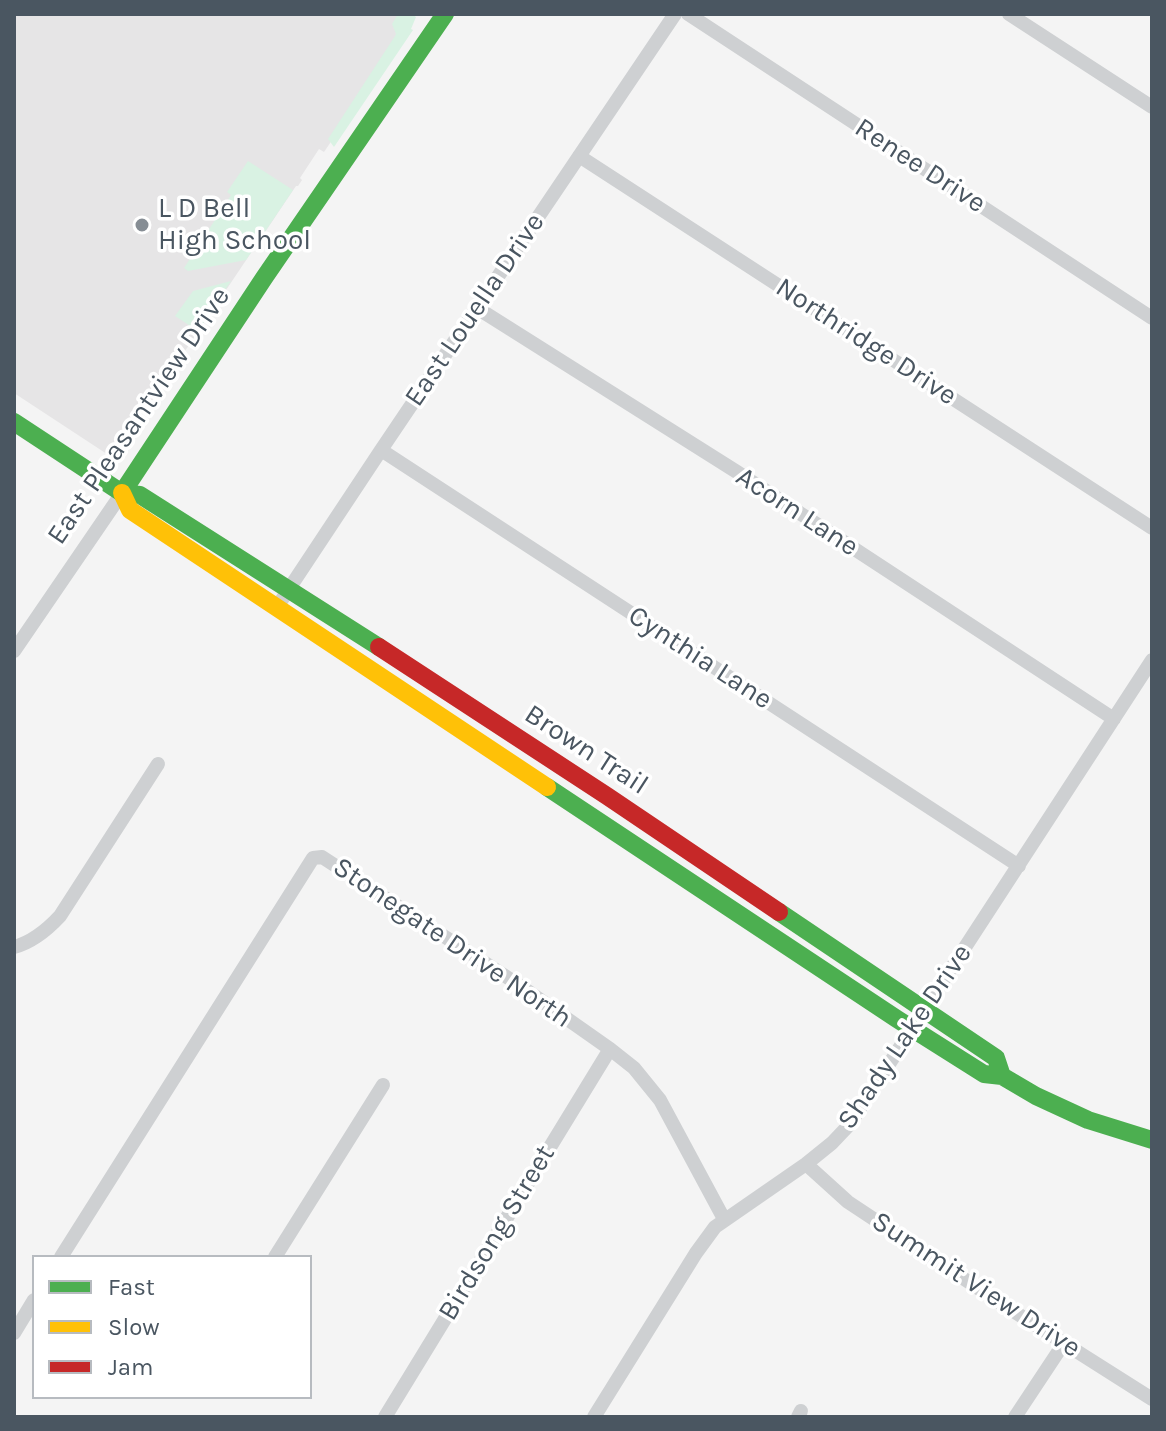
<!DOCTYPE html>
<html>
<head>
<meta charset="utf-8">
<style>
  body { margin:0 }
  #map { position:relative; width:1166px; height:1431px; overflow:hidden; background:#f4f4f4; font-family:Karla,sans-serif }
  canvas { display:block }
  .frame { position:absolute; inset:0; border:16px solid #4a5661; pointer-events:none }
  .legend { position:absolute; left:32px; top:1255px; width:280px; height:144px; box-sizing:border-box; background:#fff; border:2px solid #b7bbc0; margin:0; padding:10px 14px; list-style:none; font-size:24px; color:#4a5661 }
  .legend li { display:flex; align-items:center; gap:16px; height:40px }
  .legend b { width:40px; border:2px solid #b7bbc0 }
</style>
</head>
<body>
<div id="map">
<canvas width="1166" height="1431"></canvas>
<div class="frame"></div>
<ul class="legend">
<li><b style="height:10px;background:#4caf50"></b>Fast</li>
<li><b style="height:10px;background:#ffc107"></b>Slow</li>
<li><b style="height:10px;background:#c62828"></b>Jam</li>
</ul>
</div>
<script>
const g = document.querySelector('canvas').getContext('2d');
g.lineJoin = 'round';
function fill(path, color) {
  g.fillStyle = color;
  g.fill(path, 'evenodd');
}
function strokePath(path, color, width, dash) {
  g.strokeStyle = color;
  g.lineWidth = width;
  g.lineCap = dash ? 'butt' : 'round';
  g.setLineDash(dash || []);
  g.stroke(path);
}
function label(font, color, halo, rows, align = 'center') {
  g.font = font + ' Karla,sans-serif';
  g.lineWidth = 7;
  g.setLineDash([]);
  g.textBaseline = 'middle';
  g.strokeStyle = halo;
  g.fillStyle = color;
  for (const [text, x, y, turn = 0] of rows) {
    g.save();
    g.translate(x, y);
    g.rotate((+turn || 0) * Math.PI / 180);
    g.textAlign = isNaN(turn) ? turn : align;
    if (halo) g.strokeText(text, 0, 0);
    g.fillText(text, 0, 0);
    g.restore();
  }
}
const education = new Path2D(`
  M14,14H413L405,26L408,28L324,152L319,149L300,178L302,180L298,186H296L113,458L14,393Z`);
const green = new Path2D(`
  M398,14H412L416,17L411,29L413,30L334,147L328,139L395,36L396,34L392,24Z
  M248,161L293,190L246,260L188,271L184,268L231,195L227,192Z
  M231,281L198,331L175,316L193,291Z`);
const street = new Path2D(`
  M688,14L1152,318
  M1009,14L1152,107
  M579,156L1152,528
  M477,308L737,472L1114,719
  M381,450L1019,866
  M277,607L381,450L675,14
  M14,651L122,493
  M14,947C33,942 47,930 60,916L158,764
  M806,1164L848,1202L999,1302L1152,1399
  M61,1257L313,858L322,857L519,985L610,1049L634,1068L660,1100L724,1219
  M275,1257L383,1085
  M14,1333L34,1300
  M385,1417L610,1049
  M594,1417L696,1253L715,1227L806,1164L832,1143L850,1124L1152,660
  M798,1417L801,1411
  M1015,1417L1064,1343`);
const fast = new Path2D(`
  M14,422L122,493L140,495L379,647
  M122,493L264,278L445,14
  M547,787L897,1019L984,1074L1002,1076L1036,1096L1088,1120L1152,1140
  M779,912L996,1058L1002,1076`);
const slow = new Path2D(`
  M122,493L130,510L547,787`);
const jam = new Path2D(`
  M379,647L607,796L779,912`);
const markers = [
  [142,225,8,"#868d94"]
];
const streetNames = [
  ["Renee Drive",920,166,33],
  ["East Louella Drive",475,310,-56],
  ["Northridge Drive",866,342,33],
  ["East Pleasantview Drive",139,416,-56],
  ["Acorn Lane",797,512,33],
  ["Cynthia Lane",700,658,33],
  ["Brown Trail",586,750,33],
  ["Stonegate Drive North",452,943,34],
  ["Shady Lake Drive",905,1037,-56],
  ["Birdsong Street",497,1233,-59],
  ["Summit View Drive",976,1285,33]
];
const poiNames = [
  ["L D Bell",158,209],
  ["High School",158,241]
];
fill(education, '#e6e5e6');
fill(green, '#d9f2e3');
strokePath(street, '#ced0d2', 14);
strokePath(fast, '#4caf50', 18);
strokePath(slow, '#ffc107', 18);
strokePath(jam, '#c62828', 18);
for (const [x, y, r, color] of markers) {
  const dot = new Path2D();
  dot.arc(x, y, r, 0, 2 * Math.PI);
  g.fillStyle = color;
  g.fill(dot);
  strokePath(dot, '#fff', 3);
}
label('28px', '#4a5661', '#fff', streetNames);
label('28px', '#4a5661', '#fff', poiNames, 'left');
</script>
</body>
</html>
